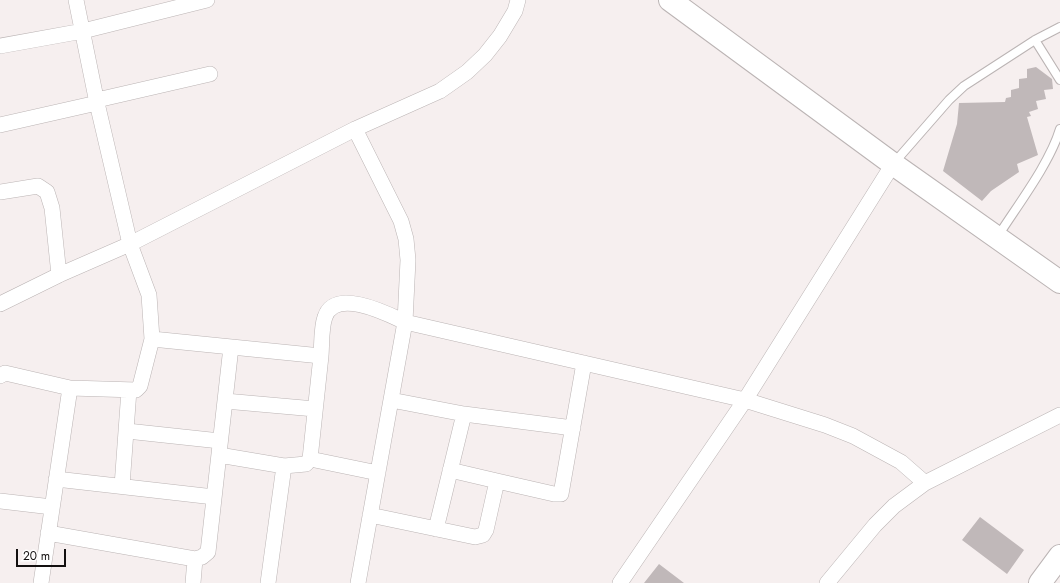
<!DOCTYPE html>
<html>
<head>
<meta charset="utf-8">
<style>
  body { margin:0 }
  #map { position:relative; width:1060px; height:583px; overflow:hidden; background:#f6efef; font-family:Jost,sans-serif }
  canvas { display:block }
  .scale { position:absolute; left:16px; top:549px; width:50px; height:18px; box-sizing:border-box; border:2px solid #131010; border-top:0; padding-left:5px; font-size:12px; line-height:14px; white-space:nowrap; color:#131010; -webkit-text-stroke:3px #fefefe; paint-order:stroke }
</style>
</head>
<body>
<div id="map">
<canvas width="1060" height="583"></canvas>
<div class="scale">20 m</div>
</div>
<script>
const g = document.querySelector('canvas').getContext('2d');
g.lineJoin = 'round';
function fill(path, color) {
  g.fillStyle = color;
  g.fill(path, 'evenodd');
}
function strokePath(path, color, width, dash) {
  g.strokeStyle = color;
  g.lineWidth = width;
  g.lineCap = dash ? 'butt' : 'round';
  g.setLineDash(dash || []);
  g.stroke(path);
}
const building = new Path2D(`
  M1036,67L1052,79L1053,89L1044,90L1046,99L1036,101L1038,109L1029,112L1031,116L1027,117L1038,155L1017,164L1019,172L991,191L982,201L943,171L957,124L959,103L1005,102L1006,98L1011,97V90L1019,88V79L1027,78V69Z
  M980,517L1024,550L1007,574L962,540Z
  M659,564L684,583H644Z`);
const service = new Path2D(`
  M1035,40L1060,80
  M894,163L949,100L964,86L1035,40L1060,27
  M998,236C1017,206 1050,163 1060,129`);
const minor = new Path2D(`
  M0,46L83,31L207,0
  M97,100L210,74
  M0,125L97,103
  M355,129L401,221L406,239L408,260L405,322L358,583
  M0,192L38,186L47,192L52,208L59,275
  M0,304L59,275L130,244L355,129L440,91L467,72L485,55L500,36L515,11L518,0
  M152,339L321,356C322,344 321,328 325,317C335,287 388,314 405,322L745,400L825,425L853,436L901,462L925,483
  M0,376L5,373L70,388
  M391,400L464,414
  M225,401L315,409
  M127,431L220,441
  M219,455L284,466L306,464L310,459L321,356
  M310,459L378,473
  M450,470L497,481
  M56,479L214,497
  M122,486L129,390
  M0,501L52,507
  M370,515L475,537L483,535L486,530L497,481L554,494H561L584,363
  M436,529L464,414L573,428
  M48,533L195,559L202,557L208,552L231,347
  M41,583L70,388L136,390L140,386L152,339L149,295L130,244L97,103L76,0
  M193,583L195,559
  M268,583L284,466
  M620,583L745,400L893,164
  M827,583L875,525L894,506L925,483L1060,415`);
const secondary = new Path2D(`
  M670,0L893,164L1060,282`);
const primary = new Path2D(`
  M1040,583L1060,556`);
fill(building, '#c0b8b9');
strokePath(service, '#bbb4b4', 10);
strokePath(minor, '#bbb4b4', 16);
strokePath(secondary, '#bbb4b4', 24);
strokePath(primary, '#bbb4b4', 24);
strokePath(service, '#fff', 8);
strokePath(minor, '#fff', 15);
strokePath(secondary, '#fff', 22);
strokePath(primary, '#fff', 22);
</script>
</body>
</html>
